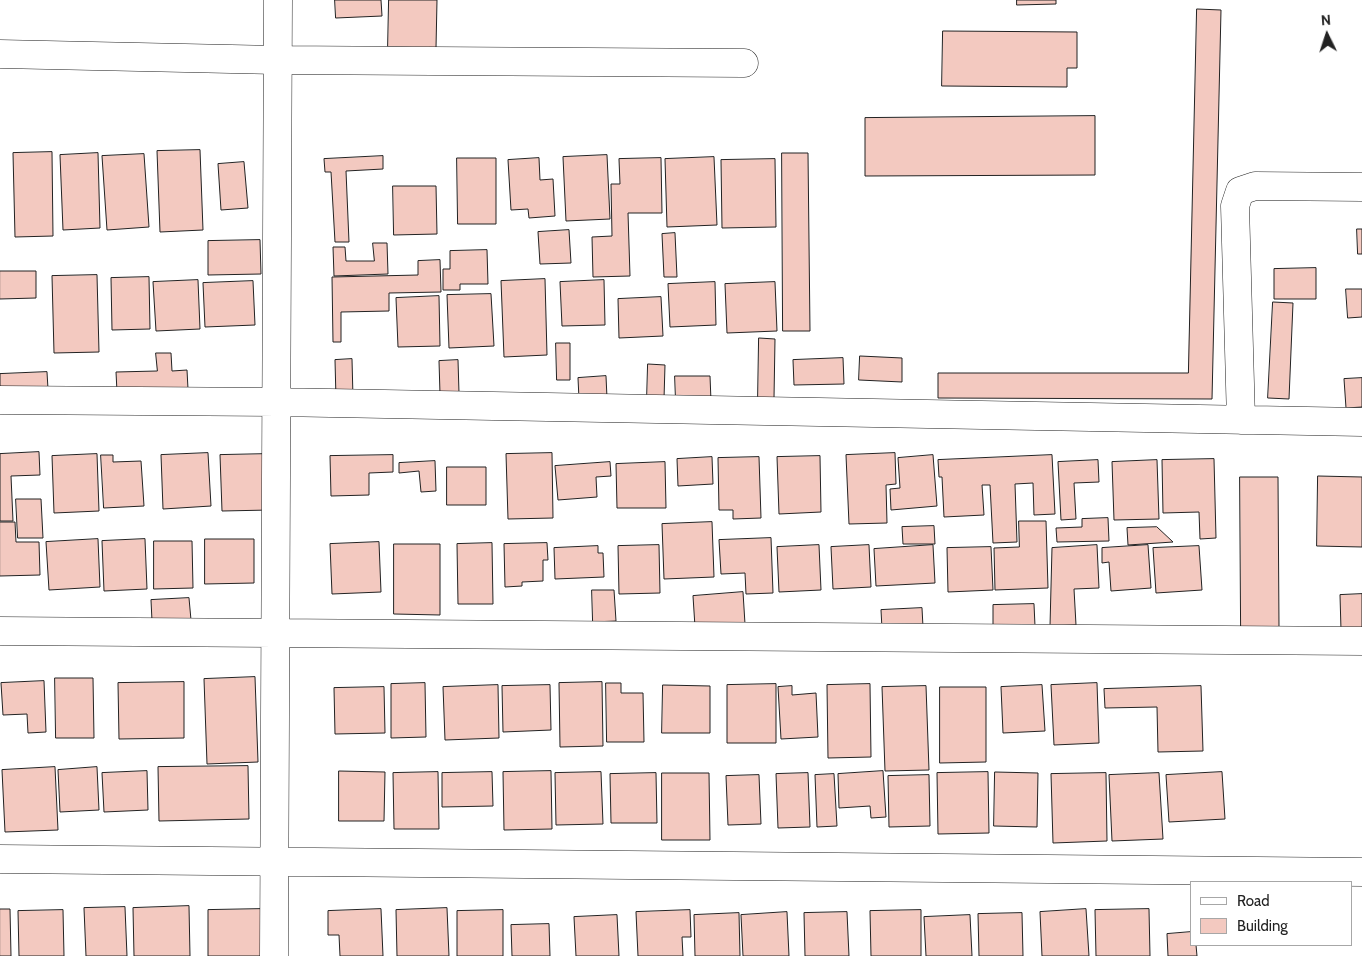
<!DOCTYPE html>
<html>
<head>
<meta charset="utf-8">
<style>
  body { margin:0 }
  #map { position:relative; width:1362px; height:956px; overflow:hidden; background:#fff; font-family:Cabin,sans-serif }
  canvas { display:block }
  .legend { position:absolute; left:1190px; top:881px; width:162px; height:65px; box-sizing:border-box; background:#fff; border:1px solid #a7a7a7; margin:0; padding:6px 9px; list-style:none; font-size:15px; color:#222 }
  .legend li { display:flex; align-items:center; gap:10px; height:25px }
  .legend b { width:25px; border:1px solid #a7a7a7 }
  .north { position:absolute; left:1302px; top:10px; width:50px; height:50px; -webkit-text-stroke:4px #fff; paint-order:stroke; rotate:356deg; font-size:14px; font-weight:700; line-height:20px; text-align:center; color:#222 }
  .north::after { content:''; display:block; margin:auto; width:18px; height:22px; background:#222; clip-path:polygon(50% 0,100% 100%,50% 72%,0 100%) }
</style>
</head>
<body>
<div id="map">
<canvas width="1362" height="956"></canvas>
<ul class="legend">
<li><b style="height:6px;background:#fff"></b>Road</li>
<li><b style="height:14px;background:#f3c9c0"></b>Building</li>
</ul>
<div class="north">N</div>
</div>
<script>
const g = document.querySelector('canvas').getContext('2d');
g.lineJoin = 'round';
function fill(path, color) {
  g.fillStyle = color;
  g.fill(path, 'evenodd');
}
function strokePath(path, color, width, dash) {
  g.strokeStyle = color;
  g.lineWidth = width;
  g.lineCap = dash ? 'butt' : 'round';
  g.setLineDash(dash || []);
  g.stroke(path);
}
const building = new Path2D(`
  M335,0H381L382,16L336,18Z
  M389,0H437L436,48L388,47Z
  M1017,0H1056V4L1017,5Z
  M1197,9L1221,10L1212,399L938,398V373H1188Z
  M943,31L1077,32V68H1067V87L942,86Z
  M1095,116V175L865,176V118Z
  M200,150L203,230L160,232L157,151Z
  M52,152L53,236L15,237L13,153Z
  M98,153L100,228L63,230L60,155Z
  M782,153H808L810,331H783Z
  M144,154L149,227L107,230L102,156Z
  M607,155L610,219L566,221L563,157Z
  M383,156V169L346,171L349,242H335L331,172H325L324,159Z
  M714,157L717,225L667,227L665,159Z
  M457,158H496V224H458Z
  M539,158L540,180L553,179L555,216L529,218L528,209L511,210L508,160Z
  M661,158L662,213H628L630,276L593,277L592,237L612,236L611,184H620L619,159Z
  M775,159L776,227L722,228L721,160Z
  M244,162L248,208L221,210L218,164Z
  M393,186H436L437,234L394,235Z
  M1357,229H1362V254H1358Z
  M569,230L571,263L540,264L538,232Z
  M675,233L677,277H664L662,234Z
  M260,240L261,274L208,275V241Z
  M373,243H387L388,274L334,276L333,247H345L346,261H374Z
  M487,250L488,284H460V290H443V269H450V251Z
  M440,260L441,292L389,293V311L341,312V342H333L332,277L418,275V261Z
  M1316,268V299H1274V269Z
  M0,271H36V298L0,299Z
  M97,275L99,352L54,353L52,276Z
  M149,277L150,329L112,330L111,278Z
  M545,279L547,355L504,357L501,281Z
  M198,280L200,329L156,331L153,282Z
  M604,280L605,325L562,326L560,282Z
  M253,281L255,325L205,327L203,283Z
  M715,282L716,325L670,327L668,284Z
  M775,282L777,331L727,333L725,284Z
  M1346,289H1362V317L1348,318Z
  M491,294L494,346L449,348L447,295Z
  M439,296L440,346L398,347L396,298Z
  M661,297L663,336L619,338L618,299Z
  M1273,302L1293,303L1289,399L1268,398Z
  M759,338L775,339L774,398H758Z
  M556,343H570V380H557Z
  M156,353H171L172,371L187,370L188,389L117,392L116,372L157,371Z
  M860,356L902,358V382L859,380Z
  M843,358L844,384L794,385L793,360Z
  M352,359L353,398L336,399L335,360Z
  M458,360L459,393L440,394L439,361Z
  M648,364L665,365L664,399L647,398Z
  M47,372L48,389L0,392V374Z
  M606,376L607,398L579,399L578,378Z
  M675,376H710L711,401L676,402Z
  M1362,378V407L1346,408L1344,379Z
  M39,452L40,475L11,476L13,521H0V454Z
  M208,453L211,506L163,509L161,455Z
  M552,453L553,518L508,519L506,454Z
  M895,453L896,484L886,485L887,523L849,524L846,455Z
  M97,454L99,511L54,513L52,456Z
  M268,454L270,510L222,511L220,455Z
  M101,455H113V462L141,461L144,506L104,508Z
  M393,455V472L369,473V495L331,496L330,456Z
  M933,455L937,506L891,510L890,489L900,488L898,458Z
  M1052,455L1055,514L1034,515L1033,483L1015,484L1017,542L993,543L990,485H982L984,515L944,517L942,477H939L938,460Z
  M820,456L821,512L779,514L777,457Z
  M712,457L713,484L678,486L677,459Z
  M759,457L761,518L733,519V510H719L718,458Z
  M1214,459L1216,538L1200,539L1199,512L1163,513L1162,460Z
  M1098,460L1099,482L1074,483L1076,519L1061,520L1058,462Z
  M1157,460L1159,519L1114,520L1112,462Z
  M435,461L436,491L421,492L419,471L399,473V463Z
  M610,462L611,476L596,477L597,497L558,500L555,466Z
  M665,462L666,508H617L616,464Z
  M447,467H486V505H447Z
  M1318,476L1362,477V547L1317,546Z
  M1240,477H1278L1279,627L1241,628Z
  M16,499H41L43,538H18Z
  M1108,518L1109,541L1057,542L1056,528L1082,527V519Z
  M1019,521H1046L1048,588L995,590L994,548L1019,547Z
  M0,522H15L16,542H39L40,575L0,576Z
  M712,522L714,577L664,579L662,524Z
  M934,526L935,544H903L902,527Z
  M1157,527L1173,542L1128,545L1127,528Z
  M771,538L773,593L746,594L745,573L721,574L719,540Z
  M98,539L100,587L49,590L46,542Z
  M145,539L147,589L104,591L102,541Z
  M205,539H254V583L205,584Z
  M154,541H192L193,588L154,589Z
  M379,542L381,592L332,594L330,544Z
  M492,543L493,604H458L457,544Z
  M547,543L548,560H543V581L522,582V586L505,587L504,544Z
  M394,544H440V615L394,614Z
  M659,545L660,593L619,594L618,546Z
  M819,545L821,590L779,592L777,547Z
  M869,545L871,587L833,589L831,547Z
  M933,545L935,583L876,586L874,549Z
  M1097,545L1099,588L1074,589L1076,625L1050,626L1052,548Z
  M1148,545L1151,588L1111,591L1109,562L1102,563V548Z
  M598,546V553H603L604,577L555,579L554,548Z
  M1199,546L1202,590L1156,593L1153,548Z
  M991,547L993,590L948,592L947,548Z
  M592,590H614L616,621L593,622Z
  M743,592L745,624L695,627L693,596Z
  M1362,594V629L1341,630L1340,595Z
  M189,598L191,620L152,621L151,600Z
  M1034,604L1035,626L993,628V605Z
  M922,608L923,627L882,629L881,610Z
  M255,677L258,762L207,764L204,679Z
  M55,678H93L94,738H56Z
  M44,681L46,732L28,733L27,714L3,715L1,683Z
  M184,682V738L119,739L118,683Z
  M602,682L603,746L560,747L559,683Z
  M425,683L426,737L391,738V684Z
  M606,683H621V693H643L644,742H607Z
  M1097,683L1099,743L1054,745L1051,685Z
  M776,684V743H727V685Z
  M870,684L871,757L828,758L827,685Z
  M498,685L499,738L445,740L443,687Z
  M550,685L551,730L503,732L502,686Z
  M663,685L710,686V733H662Z
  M1042,685L1045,731L1003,733L1001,687Z
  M792,686V695L816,693L818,737L781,739L778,687Z
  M926,686L929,770L885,771L882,687Z
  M1201,686L1203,751L1158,752L1157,707L1105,708L1104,689Z
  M384,687L385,733L335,734L334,688Z
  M940,687H986V762L940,763Z
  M248,766L249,819L159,821L158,767Z
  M55,767L58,830L5,832L2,770Z
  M97,767L99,810L60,812L58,770Z
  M147,771L148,810L104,812L102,773Z
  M339,771L385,772L384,821H339Z
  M551,771L552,829L504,830L503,772Z
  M883,771L886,817L871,818L870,806L839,808L838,774Z
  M438,772L439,829H394L393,773Z
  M492,772L493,806L442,807V773Z
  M601,772L603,824L556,825L555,773Z
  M988,772L989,833L938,834L937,773Z
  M995,772L1038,773L1037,827L994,826Z
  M1222,772L1225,819L1169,822L1166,775Z
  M656,773L657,823H611L610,774Z
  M662,773H709L710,840H662Z
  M808,773L810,827L778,828L776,774Z
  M1106,773L1107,841L1053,843L1051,774Z
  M1159,773L1163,839L1112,841L1109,775Z
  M834,774L837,826L817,827L815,775Z
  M759,775L761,824L728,825L726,776Z
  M929,775L930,826L889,827L888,776Z
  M189,906L190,956H134L133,908Z
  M125,907L127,956H86L84,908Z
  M447,908L449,956H397L396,910Z
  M0,909H10L11,956H0Z
  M262,909V956H208V910Z
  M381,909L383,956H340L339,935H328V911Z
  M1086,909L1089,956H1042L1040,912Z
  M1149,909L1150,956H1096L1095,910Z
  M63,910L64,956H19L18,911Z
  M503,910V956H457V911Z
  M690,910L691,937H682L683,956H638L636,912Z
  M921,910V956H871L870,911Z
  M787,912L789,956H743L741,915Z
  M847,912L849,956H805L804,913Z
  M739,913L740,956H695L694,915Z
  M1022,913L1023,956H979L978,914Z
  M617,915L619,956H576L574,917Z
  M970,915L972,956H926L924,917Z
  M549,924L550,956H512L511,925Z
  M1191,932V945H1196L1197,956H1168L1167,934Z`);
const minor = new Path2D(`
  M0,54L277,60L744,63
  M0,400L276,402L1362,422
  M1241,420L1235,206L1240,191L1255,186L1362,187
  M0,631L1362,641
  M0,859L1362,872
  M274,956L278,0`);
fill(building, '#f3c9c0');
strokePath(building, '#222', 1);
strokePath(minor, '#222', 29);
strokePath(minor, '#fff', 28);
</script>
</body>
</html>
